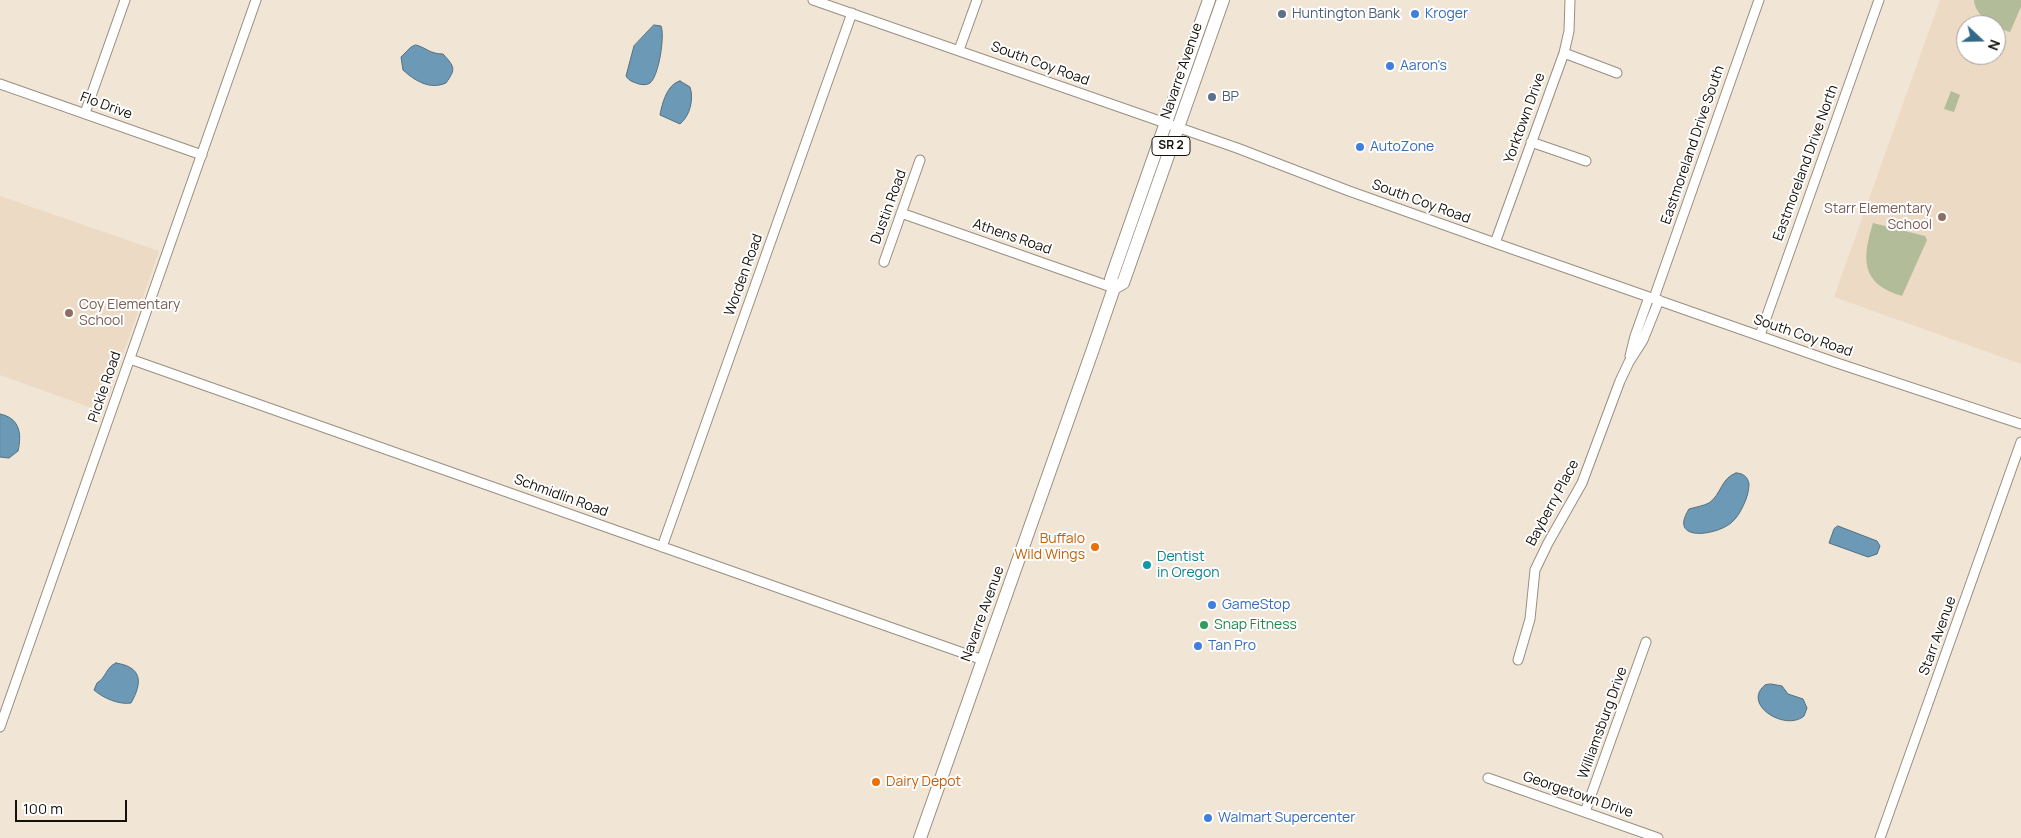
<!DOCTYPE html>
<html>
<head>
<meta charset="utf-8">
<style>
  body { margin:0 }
  #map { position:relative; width:2021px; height:838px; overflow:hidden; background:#f1e5d5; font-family:Manrope,sans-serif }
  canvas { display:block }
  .north { position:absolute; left:1956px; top:15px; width:50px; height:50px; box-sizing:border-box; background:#fff; border:1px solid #a19f9d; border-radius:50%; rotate:111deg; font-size:14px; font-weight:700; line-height:20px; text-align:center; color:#14100a }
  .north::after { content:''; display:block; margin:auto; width:18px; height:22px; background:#346a85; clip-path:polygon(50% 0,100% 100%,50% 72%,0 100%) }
  .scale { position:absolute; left:15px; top:800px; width:112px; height:22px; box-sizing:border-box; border:2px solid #14100a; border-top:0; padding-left:6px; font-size:15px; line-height:18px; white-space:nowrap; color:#14100a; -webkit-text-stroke:4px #fff; paint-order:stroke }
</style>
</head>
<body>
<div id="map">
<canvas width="2021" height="838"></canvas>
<div class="north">N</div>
<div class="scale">100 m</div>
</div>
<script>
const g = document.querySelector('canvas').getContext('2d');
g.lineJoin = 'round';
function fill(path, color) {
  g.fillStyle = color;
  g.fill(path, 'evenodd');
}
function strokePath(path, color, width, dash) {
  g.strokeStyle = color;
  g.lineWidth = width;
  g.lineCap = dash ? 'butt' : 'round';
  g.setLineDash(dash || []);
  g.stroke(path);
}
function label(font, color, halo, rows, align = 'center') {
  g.font = font + ' Manrope,sans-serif';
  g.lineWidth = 4;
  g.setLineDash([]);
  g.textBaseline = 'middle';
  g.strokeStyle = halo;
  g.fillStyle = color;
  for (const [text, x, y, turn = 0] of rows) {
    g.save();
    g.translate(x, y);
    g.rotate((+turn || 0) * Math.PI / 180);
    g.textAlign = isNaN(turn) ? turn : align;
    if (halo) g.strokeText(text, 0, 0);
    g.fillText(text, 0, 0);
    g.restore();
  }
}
const built = new Path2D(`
  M1940,0H2021V364L1834,297ZM1966,25H1996V55H1966Z
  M0,196L159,251L103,412L0,375Z`);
const green = new Path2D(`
  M1974,0H2021V7L2010,32L1997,28L1996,25C1986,23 1974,10 1974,0Z
  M1951,91L1960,95L1954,112L1944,109Z
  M1873,223L1925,236L1927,240L1902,296C1860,284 1862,258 1873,223Z`);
const water = new Path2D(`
  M654,25L661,26C665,35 659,76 650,83C647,85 643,85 639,84C633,82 629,81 626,76L634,46Z
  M416,45C427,48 430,54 443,54C455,67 456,69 446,83C430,90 415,81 403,70L401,57L411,47Z
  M680,81L690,87C694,99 690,116 680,124L660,115C662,104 667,84 680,81Z
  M0,414C20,418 22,434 18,451L9,458L0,457Z
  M1736,473C1743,473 1748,477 1749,484C1749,490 1747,498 1744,504C1741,511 1737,518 1731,523C1715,536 1668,542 1689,509C1696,507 1703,506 1709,503C1721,495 1721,478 1736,473Z
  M1838,526L1877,541L1880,546L1877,554L1868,557L1829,543L1834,529Z
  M116,663C142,667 143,682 131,703C119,705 103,698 94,690L97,683C106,678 106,667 116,663Z
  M1771,684L1782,686L1788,694L1803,699L1807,708L1804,716C1785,732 1741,704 1765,685Z`);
const minor = new Path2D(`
  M813,0L1237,148L1349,191L1495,243L1834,362L2021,424
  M959,50L977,0
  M1564,53L1617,73
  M0,84L202,155
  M85,113L125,0
  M1531,142L1586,161
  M901,213L1114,288
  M1495,243L1564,53L1569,31L1570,0
  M884,262L920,160
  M1654,298L1759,0
  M1760,335L1879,0
  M1630,356L1635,336L1649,297
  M130,359L983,660
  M662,547L852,13
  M1518,660L1530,619L1535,570L1548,543L1582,483L1620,381L1629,362L1643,340L1659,300
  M0,727L256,0
  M1488,778L1658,838
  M1585,812L1646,642
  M1880,838L2021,442`);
const highway = new Path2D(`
  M1114,288L1123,283L1223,0
  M920,838L1093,349L1114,288L1111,279L1209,0`);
const markers = [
  [1282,14,5,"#5c6f8a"],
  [1415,14,5,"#3f7fe0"],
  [1390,66,5,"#3f7fe0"],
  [1212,97,5,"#5c6f8a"],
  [1360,147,5,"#3f7fe0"],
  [1942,217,5,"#8d6e63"],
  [69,313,5,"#8d6e63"],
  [1095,547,5,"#e8710a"],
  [1147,565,5,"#0f9aa8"],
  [1212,605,5,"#3f7fe0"],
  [1204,625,5,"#2e9e5b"],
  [1198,646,5,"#3f7fe0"],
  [876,782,5,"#e8710a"],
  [1208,818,5,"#3f7fe0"]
];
const shields = [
  [1171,146,38]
];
const shieldNames = [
  ["SR 2",1171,146]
];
const serviceNames = [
  ["Huntington Bank",1292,14],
  ["BP",1222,97]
];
const shopNames = [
  ["Kroger",1425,14],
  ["Aaron's",1400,66],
  ["AutoZone",1370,147],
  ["GameStop",1222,605],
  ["Tan Pro",1208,646],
  ["Walmart Supercenter",1218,818]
];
const streetNames = [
  ["South Coy Road",1040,64,20],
  ["Navarre Avenue",1182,71,-71],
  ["Flo Drive",106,106,20],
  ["Yorktown Drive",1525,118,-70],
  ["Eastmoreland Drive South",1693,145,-71],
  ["Eastmoreland Drive North",1806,163,-70],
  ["South Coy Road",1421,202,20],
  ["Dustin Road",889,207,-70],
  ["Athens Road",1012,237,19],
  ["Worden Road",744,275,-70],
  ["South Coy Road",1803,336,19],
  ["Pickle Road",105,387,-71],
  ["Schmidlin Road",561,496,20],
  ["Bayberry Place",1553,503,-62],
  ["Navarre Avenue",983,614,-70],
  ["Starr Avenue",1938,636,-70],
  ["Williamsburg Drive",1603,723,-70],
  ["Georgetown Drive",1578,795,19]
];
const educationNames = [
  ["Starr Elementary",1932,209],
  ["School",1932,225],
  ["Coy Elementary",79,305,"left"],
  ["School",79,321,"left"]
];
const foodNames = [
  ["Buffalo",1085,539],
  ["Wild Wings",1085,555],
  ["Dairy Depot",886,782,"left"]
];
const cultureNames = [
  ["Dentist",1157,557],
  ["in Oregon",1157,573]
];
const leisureNames = [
  ["Snap Fitness",1214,625]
];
fill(built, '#ecdac5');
fill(green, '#b3bc99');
fill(water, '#6c99b6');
strokePath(water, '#527082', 1);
strokePath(minor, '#998e80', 11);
strokePath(highway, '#998e80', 14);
strokePath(minor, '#fff', 9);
strokePath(highway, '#fff', 12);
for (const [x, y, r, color] of markers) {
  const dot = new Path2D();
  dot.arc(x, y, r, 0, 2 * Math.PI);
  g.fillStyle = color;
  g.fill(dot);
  strokePath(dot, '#fff', 2);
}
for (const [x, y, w] of shields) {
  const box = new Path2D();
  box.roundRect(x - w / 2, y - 9.5, w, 19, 4);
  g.fillStyle = '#fff';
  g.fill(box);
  strokePath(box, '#14100a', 1);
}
label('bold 12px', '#14100a', null, shieldNames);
label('14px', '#4e5e75', '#fff', serviceNames, 'left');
label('14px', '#366cbe', '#fff', shopNames, 'left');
label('14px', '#14100a', '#fff', streetNames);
label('14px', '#785e54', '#fff', educationNames, 'right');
label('14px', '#c56008', '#fff', foodNames, 'right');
label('14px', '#0d838f', '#fff', cultureNames, 'left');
label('14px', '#27864d', '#fff', leisureNames, 'left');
</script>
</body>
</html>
